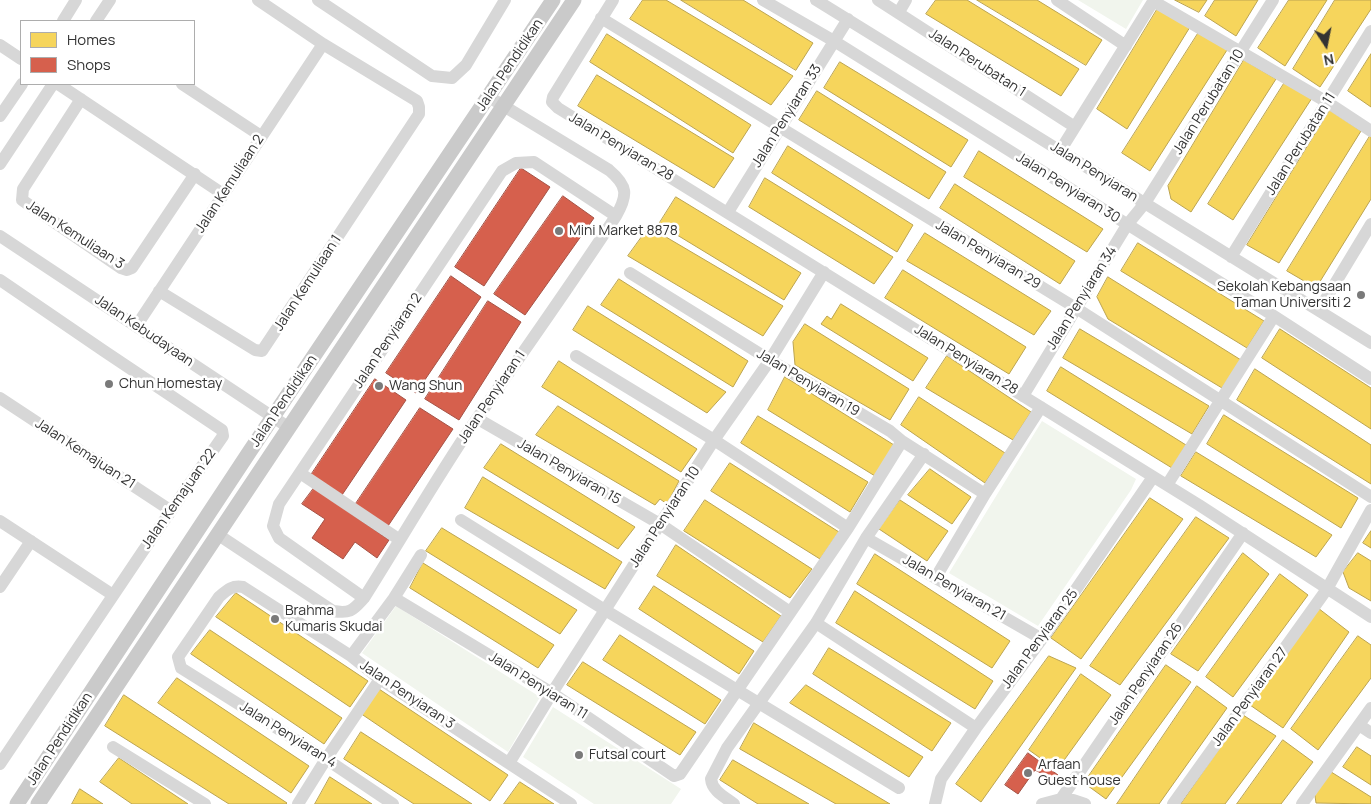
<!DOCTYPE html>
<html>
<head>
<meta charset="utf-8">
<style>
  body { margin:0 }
  #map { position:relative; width:1371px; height:804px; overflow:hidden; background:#fff; font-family:Manrope,sans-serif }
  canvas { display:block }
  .legend { position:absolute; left:20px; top:20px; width:175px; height:65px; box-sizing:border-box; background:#fff; border:1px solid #adadad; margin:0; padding:6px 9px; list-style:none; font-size:15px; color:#333 }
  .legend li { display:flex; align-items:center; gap:10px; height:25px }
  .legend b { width:25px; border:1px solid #adadad }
  .north { position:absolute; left:1301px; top:20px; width:50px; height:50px; -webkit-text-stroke:4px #fff; paint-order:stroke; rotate:169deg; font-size:14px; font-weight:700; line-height:20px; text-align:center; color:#333 }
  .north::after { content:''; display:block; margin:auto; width:18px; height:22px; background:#333; clip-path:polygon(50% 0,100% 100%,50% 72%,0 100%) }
</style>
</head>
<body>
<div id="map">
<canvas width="1371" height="804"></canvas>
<ul class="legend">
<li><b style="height:14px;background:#f6d55c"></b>Homes</li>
<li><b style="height:14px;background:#d6604d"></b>Shops</li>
</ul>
<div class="north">N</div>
</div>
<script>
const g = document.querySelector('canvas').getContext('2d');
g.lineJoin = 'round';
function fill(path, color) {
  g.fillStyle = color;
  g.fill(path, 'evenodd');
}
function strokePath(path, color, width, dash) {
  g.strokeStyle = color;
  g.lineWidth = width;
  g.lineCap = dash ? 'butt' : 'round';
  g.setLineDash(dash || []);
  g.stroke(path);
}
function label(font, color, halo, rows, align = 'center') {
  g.font = font + ' Manrope,sans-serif';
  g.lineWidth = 5;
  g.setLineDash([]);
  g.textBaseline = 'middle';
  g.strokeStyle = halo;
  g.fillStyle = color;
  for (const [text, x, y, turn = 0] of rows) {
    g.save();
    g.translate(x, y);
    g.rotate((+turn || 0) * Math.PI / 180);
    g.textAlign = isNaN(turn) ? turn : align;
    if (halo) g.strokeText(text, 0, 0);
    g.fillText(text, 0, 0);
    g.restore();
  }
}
const green = new Path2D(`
  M1078,0H1143L1126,29Z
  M1042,421L1136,479L1131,490L1038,626L949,573Z
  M396,606L540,697L508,752L362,653Z
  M553,707L681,789L671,804H594L523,757Z`);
const homes = new Path2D(`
  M643,0H666L793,76L771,105L630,19Z
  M681,0H743L813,43L796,70Z
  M936,0H967L1079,69L1061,96L926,14Z
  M977,0H1037L1102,40L1086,65Z
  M1175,0H1207L1199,12Z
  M1215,0H1258L1236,36L1205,16Z
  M1289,0H1327L1285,66L1258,48Z
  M1335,0H1371V9L1320,87L1293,69Z
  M1158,8L1190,27L1127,129L1097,109Z
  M1199,32L1227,50L1150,171L1122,153Z
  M607,34L751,125L733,153L590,62Z
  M1371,54V107L1348,91Z
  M1244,60L1276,79L1191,212L1171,199L1168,186Z
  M840,62L968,140L951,167L824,88Z
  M597,75L734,158L714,188L578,106Z
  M1285,82L1312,98L1233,220L1208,204Z
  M817,91L946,172L929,199L799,120Z
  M1330,110L1361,131L1279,263L1247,245Z
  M1370,136L1371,137V199L1316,288L1287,271Z
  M788,146L913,225L897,252L772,173Z
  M979,151L1103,229L1087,252L964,177Z
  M765,178L893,257L874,284L749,207Z
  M955,184L1075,261L1060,284L940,208Z
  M676,197L801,273L784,300L659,224Z
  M649,227L783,306L763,336L628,256Z
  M925,233L1051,311L1034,335L907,261Z
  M1138,243L1264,321L1247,348L1121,271Z
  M903,270L1026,347L1009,374L885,298Z
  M1108,277L1241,360L1222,388L1108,319L1097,297Z
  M619,279L748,361L733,387L601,305Z
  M841,304L928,358L913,381L821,324L827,316L831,319Z
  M588,306L726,392L707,413L573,330Z
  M805,324L909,389L890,420L795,365L793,342Z
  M1080,329L1209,406L1192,434L1063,358Z
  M1280,329L1371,388V429L1262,358Z
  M947,356L1031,412L1013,440L926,388Z
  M559,361L697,449L681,472L542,387Z
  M1061,367L1186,445L1172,468L1047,391Z
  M1255,369L1371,445V484L1237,400Z
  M785,377L894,445L875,476L768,410Z
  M919,397L1005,453L985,483L901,425Z
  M558,406L679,481L667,504L660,499L655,505L536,435Z
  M1224,415L1358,498L1341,528L1207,444Z
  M758,416L868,482L850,512L741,443Z
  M501,444L635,527L618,549L484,468Z
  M1196,452L1332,535L1316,557L1181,476Z
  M730,463L839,532L820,559L711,491Z
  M930,469L971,497L952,524L908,495Z
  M483,477L622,562L605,589L465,508Z
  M1150,498L1183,519L1081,659L1051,638Z
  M705,500L812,569L790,598L684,531Z
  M900,500L948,531L927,561L879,529Z
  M1196,517L1229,538L1120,685L1090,666Z
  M442,528L577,610L560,634L426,551Z
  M1371,531V548L1363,543Z
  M676,545L781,616L763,642L657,576Z
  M1243,553L1269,574L1198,671L1171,654Z
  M1358,553L1371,561V601L1349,588L1343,572Z
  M875,554L1010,641L992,668L857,584Z
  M423,563L554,645L538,668L410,588Z
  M1280,574L1308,595L1233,697L1206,677Z
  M654,586L754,651L739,674L639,609Z
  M855,591L993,681L975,709L836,623Z
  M236,593L368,681L350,707L216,617Z
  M1318,608L1349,632L1283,728L1250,705Z
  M210,630L342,718L324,744L191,654Z
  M620,635L721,700L705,724L603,660Z
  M1358,636L1371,645V678L1318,750L1291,729Z
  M829,648L951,723L932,751L813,674Z
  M1049,656L1076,668L981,802L956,784Z
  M583,662L696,732L680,755L567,685Z
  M1166,665L1191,682L1106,799L1084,783Z
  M1081,674L1111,695L1057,770L1029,750Z
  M177,678L309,766L291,793L158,703Z
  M806,685L923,757L909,777L790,703Z
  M1197,686L1227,708L1159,804H1117Z
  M376,687L508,775L490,801L357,711Z
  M124,695L287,803L286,804H229L105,726Z
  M1243,715L1276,736L1225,804H1181Z
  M754,723L890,804H836L740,749Z
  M361,732L472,804H414L344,759Z
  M1283,740L1313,762L1281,804H1237Z
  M1357,747L1371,756V785L1343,767Z
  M119,758L188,804H132L100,782Z
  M733,760L809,804H758L720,780Z
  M1328,770L1371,797V804L1316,803L1314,789Z
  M330,777L372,804H315Z
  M520,782L554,804H504Z
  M80,789L103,804H72Z`);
const shops = new Path2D(`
  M521,168L550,187L484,286L455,267Z
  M563,196L594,218L525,315L494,294Z
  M451,276L481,297L416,393L386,373Z
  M488,301L521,322L459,420L425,399Z
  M375,379L406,400L342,495L311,475Z
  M420,408L453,429L388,526L355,505Z
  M314,488L389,540L377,558L355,542L343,559L312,538L325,519L302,504Z
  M1028,753L1058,775L1054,780L1035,770L1018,794L1005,785Z`);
const minor = new Path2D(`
  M318,0L432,76L452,78L466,65L505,0
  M613,0L553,97L552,102L558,108L1199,505L1371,617
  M763,0L834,41L1274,316L1371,379
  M816,0L1371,343
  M878,0L1075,127
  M1057,0L1126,46
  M1153,1L1327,102L1371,131
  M899,12L906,0
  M601,18L1076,308L1371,497
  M63,21L76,0
  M96,21L110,0
  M0,45L21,59
  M58,84L223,194
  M182,84L261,136
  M81,99L23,189L22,200L121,268L127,270L132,268L195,174
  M0,116L22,84
  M1060,151L1154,0
  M0,164L53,84
  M728,212L848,19
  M0,236L288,427
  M1231,257L1371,31
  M630,273L770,360L890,431L902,441L985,494
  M0,280L104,351L222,430L223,436L143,551L0,764
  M159,291L255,350L262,351L419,114V107L417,101L323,44L258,0
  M1319,310L1371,224
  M137,325L323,44
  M576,356L714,440L848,528
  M1023,396L1127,225L1145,203L1273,0
  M0,398L170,510
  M478,419L660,524L790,612
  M300,473L400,540
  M1167,485L1274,316
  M461,520L605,610L899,788
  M0,521L113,595
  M217,534L333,611C351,614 353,610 364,598C398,544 430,489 465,436C515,363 567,291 616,216C628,195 628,186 609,170L489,97
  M866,538L1042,639
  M936,577L985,494L1041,407
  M0,587L31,541
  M364,598L279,538L273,526L279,504L502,171L516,163L534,162L616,216
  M394,598L552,693L674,776L680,774L848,528L902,441
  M816,623L976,728
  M351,656L394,598L421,555
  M1359,725L1371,733
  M113,747L205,804
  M509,763L552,693L660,524L714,440L770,360L824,272
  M1061,799L1073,800L1085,804
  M298,804L326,759L380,679
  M393,804L326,759L181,668L178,657L219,597C227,590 232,585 243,587L351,656L380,679L571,804
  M734,804C725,797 712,791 711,779L727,748L816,623L866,538L924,454
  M935,804L941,779L976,728L1042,639L1153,477
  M1042,804L1061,799L1243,533
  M1173,804L1327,589L1371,510
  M1302,804L1371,708`);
const major = new Path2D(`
  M17,804L250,451L553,0
  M38,804L574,0`);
const markers = [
  [559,231,5,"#7a7a7a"],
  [1361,295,5,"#7a7a7a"],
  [109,384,5,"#7a7a7a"],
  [379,386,5,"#7a7a7a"],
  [275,619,5,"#7a7a7a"],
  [579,755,5,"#7a7a7a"],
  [1028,773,5,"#7a7a7a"]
];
const streetNames = [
  ["Jalan Perubatan 1",977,63,33],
  ["Jalan Pendidikan",510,65,-56],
  ["Jalan Perubatan 10",1209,102,-58],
  ["Jalan Penyiaran 33",787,116,-58],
  ["Jalan Perubatan 11",1301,144,-58],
  ["Jalan Penyiaran 28",621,147,31],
  ["Jalan Penyiaran",1094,172,32],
  ["Jalan Kemuliaan 2",230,184,-57],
  ["Jalan Penyiaran 30",1068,188,32],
  ["Jalan Kemuliaan 3",75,235,33],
  ["Jalan Penyiaran 29",988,255,31],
  ["Jalan Kemuliaan 1",308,283,-57],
  ["Jalan Penyiaran 34",1082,298,-58],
  ["Jalan Kebudayaan",144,331,34],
  ["Jalan Penyiaran 2",388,341,-56],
  ["Jalan Penyiaran 28",966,360,32],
  ["Jalan Penyiaran 19",808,383,31],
  ["Jalan Penyiaran 1",492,397,-56],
  ["Jalan Pendidikan",284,401,-56],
  ["Jalan Kemajuan 21",85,454,33],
  ["Jalan Penyiaran 15",569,472,30],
  ["Jalan Kemajuan 22",179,499,-55],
  ["Jalan Penyiaran 10",665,517,-57],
  ["Jalan Penyiaran 21",954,588,30],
  ["Jalan Penyiaran 25",1040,639,-54],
  ["Jalan Penyiaran 26",1146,674,-56],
  ["Jalan Penyiaran 11",538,686,32],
  ["Jalan Penyiaran 3",407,695,34],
  ["Jalan Penyiaran 27",1250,697,-54],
  ["Jalan Penyiaran 4",288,735,32],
  ["Jalan Pendidikan",60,739,-57]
];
const poiNames = [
  ["Mini Market 8878",569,231],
  ["Sekolah Kebangsaan",1351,287,"right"],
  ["Taman Universiti 2",1351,303,"right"],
  ["Chun Homestay",119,384],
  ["Wang Shun",389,386],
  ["Brahma",285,611],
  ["Kumaris Skudai",285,627],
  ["Futsal court",589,755],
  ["Arfaan",1038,765],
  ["Guest house",1038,781]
];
fill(green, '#f1f5ed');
fill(homes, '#f6d55c');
strokePath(homes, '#bca450', 1);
fill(shops, '#d6604d');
strokePath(shops, '#a55245', 1);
strokePath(minor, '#d7d7d7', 12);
strokePath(major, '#cacaca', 15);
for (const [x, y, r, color] of markers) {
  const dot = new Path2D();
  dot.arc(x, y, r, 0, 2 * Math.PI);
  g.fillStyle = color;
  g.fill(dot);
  strokePath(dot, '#fff', 2);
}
label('14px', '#333', '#fff', streetNames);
label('14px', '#333', '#fff', poiNames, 'left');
</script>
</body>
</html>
